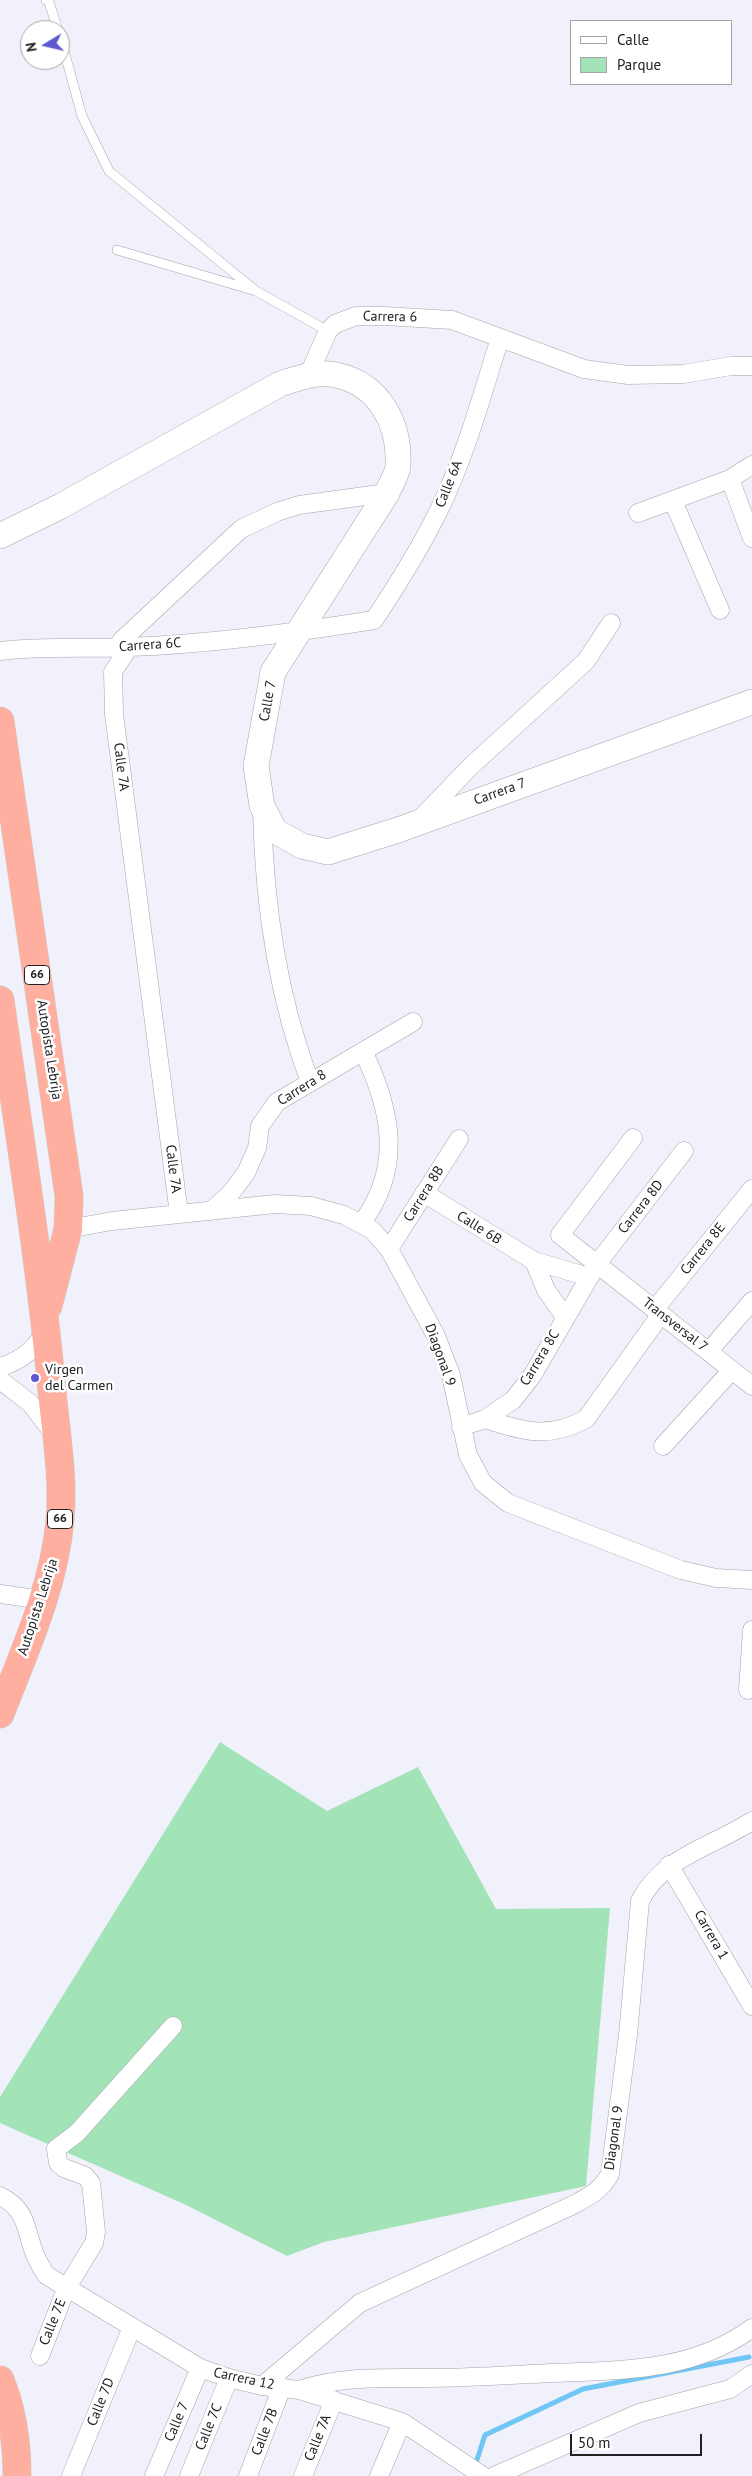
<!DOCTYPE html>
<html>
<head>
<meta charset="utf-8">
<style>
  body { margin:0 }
  #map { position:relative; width:752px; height:2476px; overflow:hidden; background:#f1f1fb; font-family:"PT Sans",sans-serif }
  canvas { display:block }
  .legend { position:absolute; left:570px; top:20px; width:162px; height:65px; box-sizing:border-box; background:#fff; border:1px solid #a6a6a8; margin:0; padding:6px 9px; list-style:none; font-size:15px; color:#212125 }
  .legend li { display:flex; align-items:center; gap:10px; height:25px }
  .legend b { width:25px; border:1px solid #a6a6a8 }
  .north { position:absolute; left:20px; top:20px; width:50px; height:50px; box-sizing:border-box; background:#fff; border:1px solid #a6a6a8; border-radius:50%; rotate:261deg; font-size:14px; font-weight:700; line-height:20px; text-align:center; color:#212125 }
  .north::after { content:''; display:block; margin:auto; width:18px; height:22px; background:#5c58d0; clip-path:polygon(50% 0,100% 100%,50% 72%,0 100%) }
  .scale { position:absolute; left:570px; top:2434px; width:132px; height:22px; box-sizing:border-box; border:2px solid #212125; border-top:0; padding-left:6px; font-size:15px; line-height:18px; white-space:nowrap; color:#212125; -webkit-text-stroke:4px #fff; paint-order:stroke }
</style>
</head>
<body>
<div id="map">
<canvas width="752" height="2476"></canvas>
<ul class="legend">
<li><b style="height:6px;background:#fff"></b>Calle</li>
<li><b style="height:14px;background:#a2e3b7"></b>Parque</li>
</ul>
<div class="north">N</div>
<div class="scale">50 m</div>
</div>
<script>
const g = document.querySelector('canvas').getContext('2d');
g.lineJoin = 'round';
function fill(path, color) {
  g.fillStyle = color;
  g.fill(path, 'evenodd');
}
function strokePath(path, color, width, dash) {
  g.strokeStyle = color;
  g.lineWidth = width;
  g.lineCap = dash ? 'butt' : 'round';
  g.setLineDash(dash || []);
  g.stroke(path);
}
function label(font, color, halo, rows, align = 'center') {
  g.font = font + ' "PT Sans",sans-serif';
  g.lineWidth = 5;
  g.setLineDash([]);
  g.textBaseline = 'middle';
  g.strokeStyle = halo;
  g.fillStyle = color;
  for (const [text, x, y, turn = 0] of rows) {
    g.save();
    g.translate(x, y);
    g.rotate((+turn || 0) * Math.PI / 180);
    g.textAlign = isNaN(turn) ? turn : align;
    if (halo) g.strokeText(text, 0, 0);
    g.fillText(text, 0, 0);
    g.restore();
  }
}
const green = new Path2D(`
  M220,1742L327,1811L418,1767L496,1909L610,1908L586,2186L324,2242L287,2256L184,2204L0,2123V2097Z`);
const stream = new Path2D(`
  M475,2466L485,2435L583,2389L749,2357`);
const lane = new Path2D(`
  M46,0L49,2L58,30
  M60,36L82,116L109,171L256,291
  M117,250L256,291L328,331`);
const street = new Path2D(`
  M309,374L328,331L335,324L356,316H385L452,320L584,369L628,375L683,374L731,366H752
  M730,479L752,538
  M673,501L720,610
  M638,513L730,479L752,465
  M0,651C43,646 86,649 129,647C211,644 293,633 374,620C398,584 421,547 440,508C466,454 482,395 500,338
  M262,810C264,903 277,995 310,1082
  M419,820L470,767L586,661L611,623
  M633,1138L560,1235L752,1386
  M424,1193L534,1261L589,1277
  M211,1211L230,1194L246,1173L257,1148L260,1126L277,1102L413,1022
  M179,1214L114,714L113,672L129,647L121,641L241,529L277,512L299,505L387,493
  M361,1224C403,1168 392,1111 363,1051
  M68,1229L112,1221L275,1204L311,1206L344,1215L372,1230L389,1249L436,1336L451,1375L468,1455L483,1483L508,1503L681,1570L716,1578L752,1580
  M389,1249L459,1139
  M534,1261L546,1290L565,1317
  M655,1309L752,1189
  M709,1351L752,1301
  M0,1367C21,1361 36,1349 46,1330
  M0,1380L30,1403L54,1434
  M485,1419C524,1432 549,1439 586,1419L661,1314
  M461,1427L485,1419L513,1400L532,1376L597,1264L684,1151
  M663,1446L732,1370
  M0,1594L43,1600
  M748,1690L752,1630
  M669,1865L752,2006
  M0,2196C29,2210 25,2232 36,2257C39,2263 42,2269 46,2275L200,2368L229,2378L262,2386L299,2390L402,2422L483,2476
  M40,2356L66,2289L94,2243L96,2232L91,2183L85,2176L64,2168L58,2163L56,2149L77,2133L173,2026
  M262,2386L360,2303L571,2206C588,2197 601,2191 610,2174L628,2035L640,1901C661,1858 713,1846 752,1821
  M299,2390C341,2376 382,2378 426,2378C468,2378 510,2375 552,2373C623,2370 692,2372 752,2328
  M71,2476L132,2327
  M154,2476L200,2368
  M189,2476L229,2378
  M248,2476L282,2387
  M303,2476L334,2400
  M379,2476L402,2422
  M494,2476L639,2413L730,2389L752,2374`);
const secondary = new Path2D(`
  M0,536L61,506L280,384C298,378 317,371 336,375C379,384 400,423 398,465C398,474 390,485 387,493L273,672L256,766L262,806L275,831L302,846L328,852L398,830L752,702`);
const highway = new Path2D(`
  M0,721L69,1196L68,1229L48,1306
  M0,1000C18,1127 39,1254 51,1381C55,1427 64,1475 60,1520C54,1588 24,1652 0,1714
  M0,2380C12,2409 17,2445 17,2476`);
const markers = [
  [35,1378,5,"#5c58d0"]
];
const shields = [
  [37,975,25],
  [60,1519,25]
];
const shieldNames = [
  ["66",37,975],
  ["66",60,1519]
];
const streetNames = [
  ["Carrera 6",390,317,1],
  ["Calle 6A",449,484,-68],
  ["Carrera 6C",150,645,-4],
  ["Calle 7",268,701,-80],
  ["Calle 7A",121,767,83],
  ["Carrera 7",500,792,-20],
  ["Autopista Lebrija",49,1050,81],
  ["Carrera 8",302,1088,-32],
  ["Calle 7A",173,1169,83],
  ["Carrera 8B",424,1194,-58],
  ["Carrera 8D",641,1207,-52],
  ["Calle 6B",479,1228,32],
  ["Carrera 8E",703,1249,-51],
  ["Transversal 7",675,1325,38],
  ["Diagonal 9",440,1355,70],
  ["Carrera 8C",540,1358,-59],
  ["Autopista Lebrija",38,1607,-72],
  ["Carrera 1",711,1935,60],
  ["Diagonal 9",614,2138,-82],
  ["Calle 7E",53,2322,-68],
  ["Carrera 12",244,2379,12],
  ["Calle 7D",101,2402,-68],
  ["Calle 7",177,2422,-67],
  ["Calle 7C",209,2427,-68],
  ["Calle 7B",265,2432,-69],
  ["Calle 7A",318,2438,-68]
];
const poiNames = [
  ["Virgen",45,1370],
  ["del Carmen",45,1386]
];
fill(green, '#a2e3b7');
strokePath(stream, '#70c7f4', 5);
strokePath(lane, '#a3a3ad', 10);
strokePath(street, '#a3a3ad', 19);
strokePath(secondary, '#a3a3ad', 26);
strokePath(highway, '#cececf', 29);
strokePath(lane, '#fff', 9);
strokePath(street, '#fff', 18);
strokePath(secondary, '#fff', 25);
strokePath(highway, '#ffaf9f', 28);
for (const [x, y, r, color] of markers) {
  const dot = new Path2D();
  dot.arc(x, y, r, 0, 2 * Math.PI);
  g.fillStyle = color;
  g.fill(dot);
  strokePath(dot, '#fff', 2);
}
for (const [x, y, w] of shields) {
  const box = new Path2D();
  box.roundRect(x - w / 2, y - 9.5, w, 19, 4);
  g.fillStyle = '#fff';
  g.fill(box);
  strokePath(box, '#212125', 1);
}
label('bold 12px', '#212125', null, shieldNames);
label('14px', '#212125', '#fff', streetNames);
label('14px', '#212125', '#fff', poiNames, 'left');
</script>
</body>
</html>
